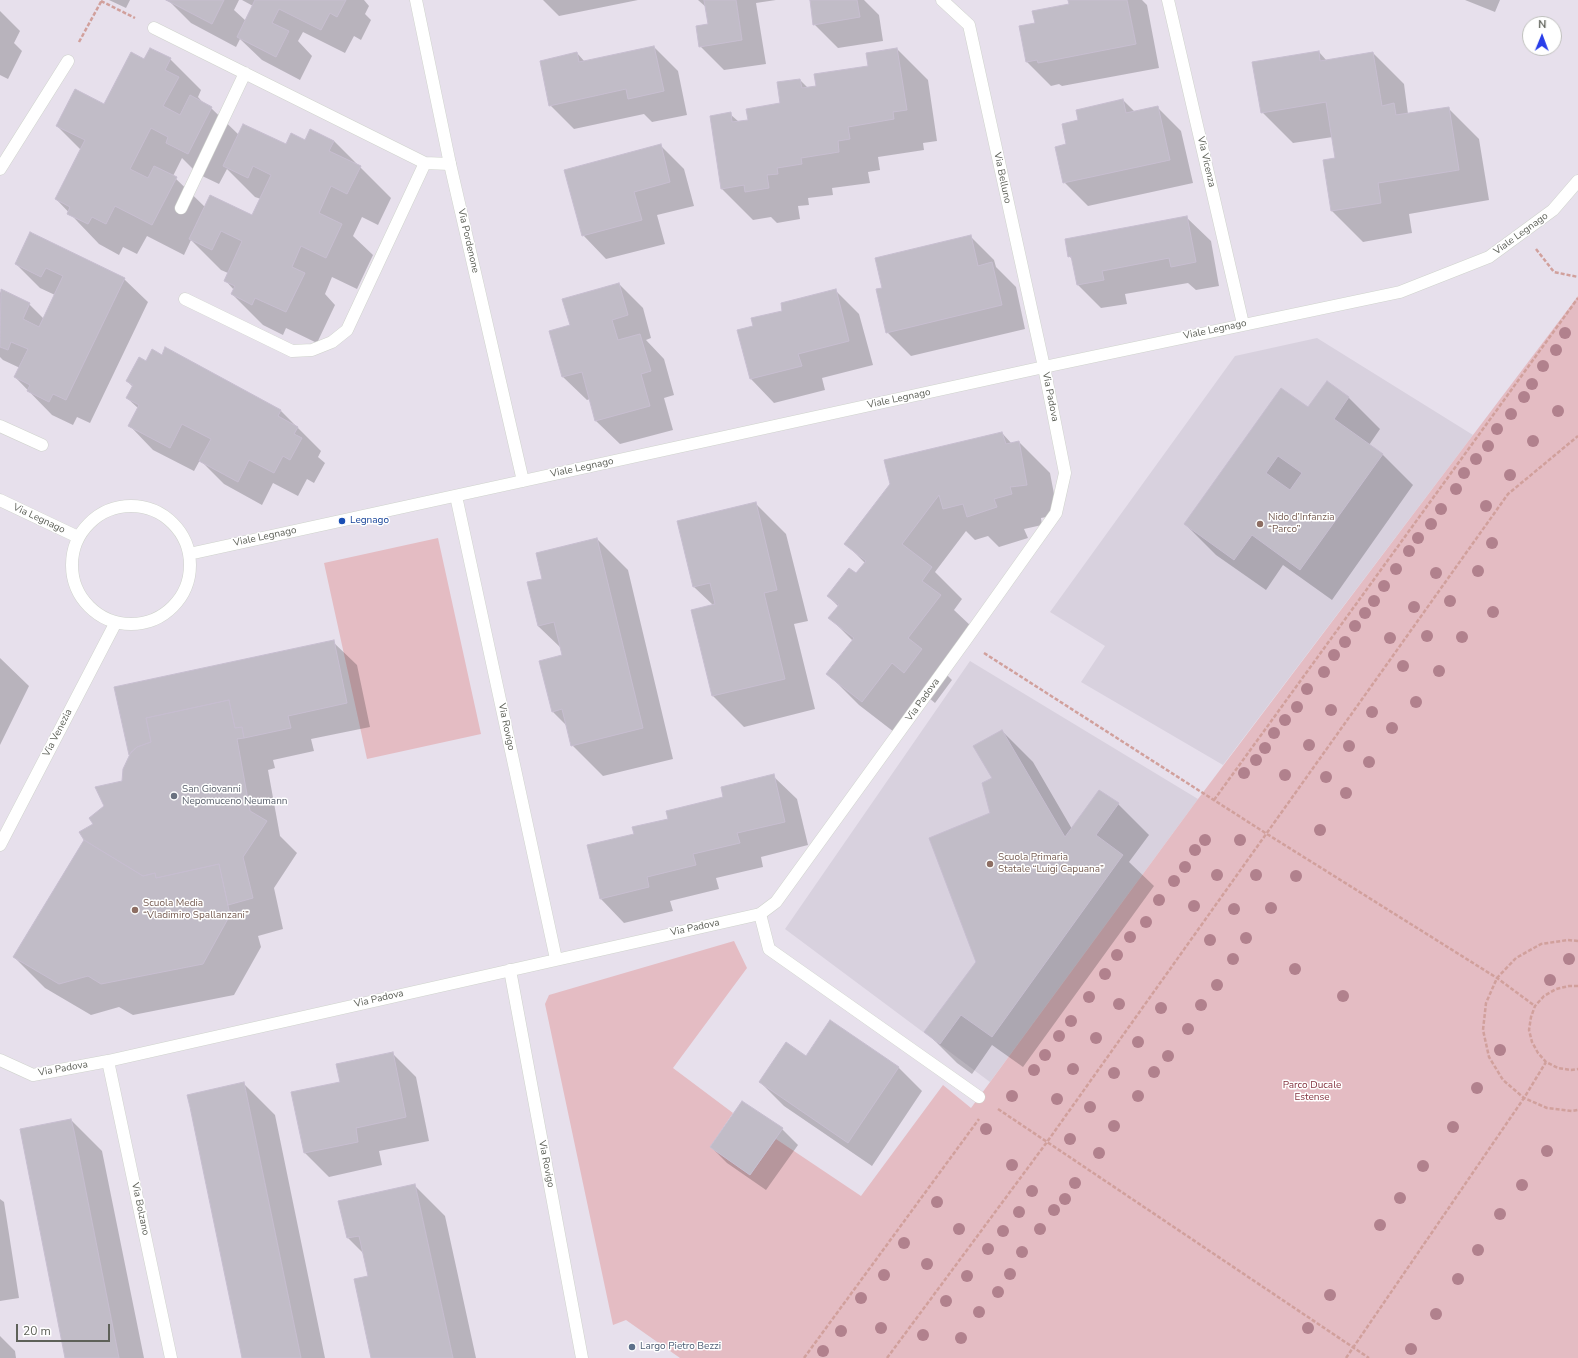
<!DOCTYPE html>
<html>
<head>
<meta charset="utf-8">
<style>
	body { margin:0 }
	#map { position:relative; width:1578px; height:1358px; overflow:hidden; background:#e7e0ec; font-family:"Nunito Sans",sans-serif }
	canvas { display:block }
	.north { position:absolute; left:1522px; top:16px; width:40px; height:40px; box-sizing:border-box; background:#fff; border:1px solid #bfc0bd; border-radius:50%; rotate:1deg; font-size:11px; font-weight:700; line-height:16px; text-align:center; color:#5e6159 }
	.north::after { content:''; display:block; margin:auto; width:14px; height:18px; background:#293ee9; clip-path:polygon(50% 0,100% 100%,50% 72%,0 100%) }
	.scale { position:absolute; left:16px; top:1324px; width:94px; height:18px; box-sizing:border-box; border:2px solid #5e6159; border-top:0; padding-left:5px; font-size:12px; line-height:14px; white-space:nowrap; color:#5e6159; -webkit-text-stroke:3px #fff; paint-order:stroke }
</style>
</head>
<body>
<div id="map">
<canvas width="1578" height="1358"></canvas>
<div class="north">N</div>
<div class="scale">20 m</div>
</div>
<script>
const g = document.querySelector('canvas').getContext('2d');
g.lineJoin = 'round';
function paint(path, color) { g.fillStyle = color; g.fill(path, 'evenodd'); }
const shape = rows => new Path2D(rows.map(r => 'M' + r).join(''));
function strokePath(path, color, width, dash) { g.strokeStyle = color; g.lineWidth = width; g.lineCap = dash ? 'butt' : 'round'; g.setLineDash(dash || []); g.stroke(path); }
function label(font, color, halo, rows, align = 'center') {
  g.font = font + ' "Nunito Sans",sans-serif'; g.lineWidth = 3; g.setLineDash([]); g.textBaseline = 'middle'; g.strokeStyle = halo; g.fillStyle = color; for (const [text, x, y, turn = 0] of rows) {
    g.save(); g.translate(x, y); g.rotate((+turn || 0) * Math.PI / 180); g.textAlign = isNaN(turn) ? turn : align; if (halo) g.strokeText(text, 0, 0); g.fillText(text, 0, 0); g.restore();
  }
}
paint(shape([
	[1317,338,1473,435,1223,765,1081,682,1105,646,1050,612,1235,356],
	[970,661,1198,799,990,1082,785,929]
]), '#d8d1de');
paint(shape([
	[1578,296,1578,1358,680,1358,626,1320,613,1325,545,1004,549,995,734,941,747,968,673,1068,733,1113,710,1147,750,1175,776,1139,861,1196,943,1085,971,1108,1198,799],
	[438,538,481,734,367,759,324,563]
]), '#e4bcc3');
paint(shape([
	[109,0,130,0,126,8],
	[168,0,239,0,234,10,246,21,253,6,242,0,364,0,369,6,365,14,371,20,361,40,354,36,345,53,303,32,298,41,312,56,300,80,262,60,240,39,236,47,191,23],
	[543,0,638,0,559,16],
	[698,0,776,0,756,3,766,64,724,70,700,46,709,25,707,8],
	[811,0,864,0,879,15,883,41,838,48,814,24],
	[1069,0,1142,0,1147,5,1159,68,1062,86,1059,84,1051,86,1027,62,1036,24,1070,5],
	[1465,0,1500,0,1495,12],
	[0,11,20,31,14,43,22,51,8,79,0,75],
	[654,47,678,71,687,115,652,122,644,114,574,129,550,105,577,53,585,62],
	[897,49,928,80,937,141,923,143,924,150,878,157,880,170,868,172,870,183,832,188,833,195,808,198,809,205,798,206,800,219,777,223,771,217,753,220,722,189,730,114,739,122,749,121,782,104,800,80,808,88,817,87,869,67],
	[1319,52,1327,61,1373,53,1404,84,1408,114,1448,108,1479,139,1489,200,1409,214,1412,233,1363,242,1332,211,1336,159,1333,137,1293,143,1262,112],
	[170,59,201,90,198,97,205,105,211,108,239,135,286,146,305,141,310,130,334,141,391,198,378,225,362,217,353,236,373,255,357,289,332,277,325,294,335,305,317,343,286,328,283,335,263,325,232,294,234,290,225,280,228,273,221,270,191,240,184,255,147,236,137,254,123,247,119,255,99,244,56,199,81,150,57,126,104,105,144,61],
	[182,158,198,174,219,184,227,169,255,197,261,199,253,216,205,207,173,176],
	[1123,100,1135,112,1157,107,1181,131,1193,183,1088,206,1064,182,1079,121],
	[660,145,684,169,694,206,657,215,665,244,606,259,583,235],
	[1187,218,1211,241,1219,286,1196,290,1188,283,1125,294,1127,304,1101,308,1077,284,1073,260,1069,256],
	[30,234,124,279,148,302,90,423,77,417,73,425,52,415,15,377,20,368,3,360,0,357,0,293,1,291,29,304,44,319,55,295,40,288,16,264],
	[970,236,994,260,996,267,1016,287,1025,329,911,356,887,332,884,289],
	[619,284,643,308,651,338,646,340,664,359,674,395,664,398,673,430,620,444,596,421,590,399,587,400,563,377,571,326],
	[835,290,859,314,873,365,822,378,825,390,774,403,751,379,738,331,755,327,784,311],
	[162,356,281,411,321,451,318,457,325,463,314,483,307,479,298,496,273,483,262,505,224,484,200,460,194,471,153,450,130,426,139,409,127,398,133,387,127,381,147,362],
	[1327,383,1349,398,1380,429,1369,445,1382,454,1413,485,1332,600,1283,565,1266,590,1216,555,1185,524,1308,409],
	[1002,433,1012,444,1019,442,1050,473,1058,515,1041,518,1042,525,1024,529,1028,538,999,547,988,536,975,540,966,531,935,572,962,599,954,610,972,627,940,668,952,680,935,703,923,693,894,732,859,705,828,674,853,641,830,618,839,607,828,596,856,575,865,563,846,544],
	[755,503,786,534,808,621,794,624,815,709,744,727,713,696,713,605,694,587],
	[597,539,628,570,673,759,603,776,572,745,567,726,553,712,563,656,562,649,538,626,543,580],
	[333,642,357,665,370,727,311,739,314,751,273,760,275,768,268,770,280,836,297,853,274,888,283,929,258,936,261,947,234,995,133,1015,119,1007,91,1015,45,988,14,957,94,824,123,782,130,755,116,688],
	[0,658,29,686,0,745],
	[1002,731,1033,762,1072,829,1118,804,1149,835,1129,862,1154,886,1023,1067,992,1045,972,1074,957,1063,926,1032,977,962,991,813],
	[773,776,797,799,808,845,761,857,763,867,716,878,719,889,670,901,673,911,624,923,601,899,635,834,724,798],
	[831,1022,899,1068,922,1091,872,1166,784,1106,760,1082,806,1058],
	[392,1053,416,1077,429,1141,379,1151,382,1165,329,1177,305,1153,293,1093,341,1083],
	[244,1084,275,1115,325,1358,243,1358],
	[71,1120,102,1151,144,1358,66,1358],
	[782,1129,798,1145,766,1190,727,1163,711,1147],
	[414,1185,445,1216,476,1358,372,1358,369,1277,364,1254,348,1238],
	[0,1199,4,1202,19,1298,0,1301],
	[0,1336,15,1351,16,1358,0,1358]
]), '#0003');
const building = shape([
	[166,0,224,0,212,24,166,0],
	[255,0,346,0,337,17,330,13,321,30,279,9,272,23,289,31,276,57,237,37,255,0],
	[704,0,736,0,742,40,699,47,696,26,708,24,704,0],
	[810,0,857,0,860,17,813,25,810,0],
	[1068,0,1127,0,1136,44,1038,63,1037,60,1026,62,1019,26,1035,23,1032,11,1069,4,1068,0],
	[654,46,664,91,628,99,626,89,549,106,540,61,577,52,579,62,654,46],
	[150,48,171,58,165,70,179,77,163,106,180,115,190,95,212,107,188,154,166,143,168,137,151,128,130,169,148,178,154,166,177,177,152,225,115,206,106,224,92,217,88,224,67,214,70,207,55,199,85,140,56,126,75,89,104,104,131,52,144,59,150,48],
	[897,48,907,110,893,112,894,119,848,127,850,139,838,141,839,152,801,158,802,164,777,168,778,174,767,175,769,188,745,192,744,185,721,189,710,116,731,112,732,122,748,120,746,109,780,103,777,82,800,79,802,88,816,86,814,74,868,66,866,53,897,48],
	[1319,51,1320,61,1373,52,1382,106,1394,103,1396,115,1449,107,1459,170,1378,183,1381,203,1331,211,1323,160,1335,158,1326,102,1261,113,1252,62,1319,51],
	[1123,99,1126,113,1158,106,1170,160,1063,183,1055,147,1066,144,1062,124,1078,120,1076,110,1123,99],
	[243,124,286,144,291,133,305,140,310,129,334,141,329,151,361,166,347,194,331,186,319,213,342,224,326,258,301,246,292,267,305,273,286,312,255,298,252,305,231,294,235,286,224,281,242,241,221,231,212,250,189,239,210,195,252,215,271,175,253,166,248,178,223,166,243,124],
	[661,144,670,182,634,192,642,220,582,236,564,170,661,144],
	[1187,216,1196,262,1171,267,1169,258,1102,271,1104,280,1077,285,1071,256,1068,257,1065,239,1187,216],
	[30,232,125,278,66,400,53,394,49,402,27,391,30,385,14,377,28,349,11,342,8,350,0,347,1,289,30,303,23,319,39,327,63,276,46,268,41,277,15,264,30,232],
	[971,235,978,266,992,262,1002,305,886,333,876,289,882,288,875,258,971,235],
	[619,283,628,315,612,320,618,340,640,334,651,371,641,374,650,406,595,421,582,372,562,377,549,331,570,325,562,299,619,283],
	[836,289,849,341,798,354,802,366,750,379,737,330,753,326,751,318,782,311,781,303,836,289],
	[165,347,281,410,278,416,298,427,294,434,302,438,290,460,283,456,274,473,249,460,238,482,199,461,211,439,182,424,170,448,128,426,139,405,126,398,133,385,126,381,139,357,146,361,152,349,162,355,165,347],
	[1327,381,1349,397,1334,419,1383,454,1300,570,1252,535,1234,560,1184,524,1281,388,1308,407,1327,381],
	[1278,456,1302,473,1290,490,1266,473,1278,456],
	[1002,432,1006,444,1019,441,1027,485,1010,487,1012,494,994,499,997,507,967,517,963,504,943,509,939,495,902,544,932,567,922,581,941,595,908,638,922,649,904,673,892,663,862,702,826,674,854,638,828,618,839,605,827,596,849,568,856,573,866,561,844,544,890,484,884,460,1002,432],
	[756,502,777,590,764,593,785,679,712,696,691,610,715,604,710,583,693,587,677,521,756,502],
	[597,538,643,728,571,746,562,709,552,712,539,661,562,655,554,622,538,626,527,582,542,579,536,553,597,538],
	[334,640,347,703,288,716,291,728,244,738,242,727,235,728,229,700,146,718,151,742,137,747,129,755,114,687,334,640],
	[229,700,235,728,242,727,244,738,237,739,250,811,267,821,243,857,253,898,228,905,219,864,156,878,155,873,143,876,84,840,79,832,93,824,89,818,104,806,95,787,122,781,123,769,131,752,137,747,151,742,146,718,229,700],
	[1002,730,1065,837,1099,790,1119,803,1096,835,1123,855,992,1037,961,1015,940,1044,924,1032,976,962,929,838,990,813,982,783,992,778,973,746,1002,730],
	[774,774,785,822,737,833,740,843,693,854,696,865,647,877,649,887,600,899,587,845,634,834,632,827,668,819,666,811,723,797,721,787,774,774],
	[84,840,143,876,155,873,156,878,219,864,230,915,203,964,101,984,88,976,59,984,13,957,84,840],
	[830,1020,899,1067,848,1143,759,1082,786,1042,806,1056,830,1020],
	[393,1052,406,1117,356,1128,358,1142,304,1153,291,1092,340,1082,336,1064,393,1052],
	[244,1082,301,1358,242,1358,190,1107,187,1095,244,1082],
	[742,1101,783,1128,750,1175,710,1147,742,1101],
	[71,1119,74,1131,119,1358,65,1358,20,1129,71,1119],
	[415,1184,453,1358,371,1358,354,1279,368,1276,359,1236,347,1238,338,1201,415,1184]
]);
paint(building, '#c1bcc7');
strokePath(building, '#c7bed0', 1);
const service = shape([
	[154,28,425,163,450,164],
	[0,169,68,61],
	[181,208,245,73],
	[185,299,292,351,312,350,332,342,347,330,425,163],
	[0,426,42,445],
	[760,914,769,949,979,1097]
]);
const minor = shape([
	[416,0,450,164,523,481],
	[1168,0,1243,324],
	[456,496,556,959],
	[0,500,78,537],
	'72 565a59 59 0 1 1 118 0a59 59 0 1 1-118 0Z',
	[189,554,1044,367,1400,292,1489,257,1553,210,1578,181],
	[0,845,116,622],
	[510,970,582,1358],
	[0,1060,33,1075,108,1061,760,914,776,902,965,641,1056,513,1065,473,1044,367,969,25,942,0],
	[108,1061,171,1358]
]);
strokePath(service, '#cfd3cc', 13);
strokePath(minor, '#cfd3cc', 13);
strokePath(shape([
	[101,1,135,18],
	[79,42,102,0],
	[1536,249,1554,272,1578,277],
	[984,653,1267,834,1497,978,1535,1006],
	[1214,800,1578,298],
	[1578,941,1568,940,1541,944,1516,958,1497,978,1486,1003,1483,1030,1489,1057,1503,1080,1524,1098,1547,1108,1572,1111,1578,1110],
	[1578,986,1569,986,1556,989,1544,996,1535,1006,1531,1017,1529,1030,1532,1042,1538,1053,1546,1062,1558,1068,1571,1070,1578,1069],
	[998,1109,1369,1358],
	[804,1358,979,1119],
	[887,1358,1047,1142,1508,494,1578,436],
	[1346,1358,1524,1098,1546,1062]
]), '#d1a09c', 2.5, [4, 2]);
strokePath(service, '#fff', 12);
strokePath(minor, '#fff', 12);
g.fillStyle = '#b1818d';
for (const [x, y] of [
	[1565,333],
	[1556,350],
	[1543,366],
	[1532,384],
	[1524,397],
	[1558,411],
	[1511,414],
	[1497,429],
	[1533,441],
	[1488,446],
	[1476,459],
	[1464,473],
	[1510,475],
	[1456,489],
	[1486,506],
	[1441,509],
	[1431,524],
	[1418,538],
	[1492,543],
	[1409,551],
	[1396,569],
	[1478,571],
	[1436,573],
	[1384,586],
	[1374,601],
	[1450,601],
	[1414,607],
	[1493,612],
	[1365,613],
	[1355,626],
	[1427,636],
	[1462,637],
	[1390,638],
	[1345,642],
	[1334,655],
	[1403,666],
	[1439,671],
	[1324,672],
	[1307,689],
	[1416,702],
	[1297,707],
	[1331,710],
	[1372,712],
	[1285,720],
	[1392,728],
	[1274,733],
	[1309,745],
	[1349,746],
	[1265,748],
	[1256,760],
	[1369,762],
	[1244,773],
	[1285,775],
	[1326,777],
	[1346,793],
	[1320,830],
	[1205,840],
	[1240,840],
	[1195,850],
	[1185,867],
	[1217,875],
	[1256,875],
	[1296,876],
	[1174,881],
	[1159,900],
	[1194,906],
	[1271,908],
	[1234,909],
	[1146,922],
	[1130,937],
	[1246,938],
	[1210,940],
	[1117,955],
	[1233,959],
	[1569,959],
	[1295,969],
	[1105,974],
	[1550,980],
	[1217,985],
	[1343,996],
	[1089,997],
	[1119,1004],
	[1201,1005],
	[1161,1008],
	[1071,1021],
	[1188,1029],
	[1059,1036],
	[1096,1038],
	[1138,1042],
	[1500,1050],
	[1045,1055],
	[1168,1056],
	[1073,1069],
	[1034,1070],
	[1154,1072],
	[1114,1073],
	[1477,1088],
	[1012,1096],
	[1138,1096],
	[1057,1099],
	[1090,1107],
	[1114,1126],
	[1453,1127],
	[986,1129],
	[1070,1139],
	[1547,1151],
	[1099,1153],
	[1012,1165],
	[1423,1166],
	[1075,1183],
	[1522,1185],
	[1032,1191],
	[1400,1198],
	[1065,1199],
	[937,1202],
	[1054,1210],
	[1019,1212],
	[1500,1214],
	[1380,1225],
	[959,1229],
	[1040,1229],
	[1003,1231],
	[904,1243],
	[988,1249],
	[1478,1250],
	[1022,1252],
	[927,1264],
	[1010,1274],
	[884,1275],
	[967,1276],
	[1458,1279],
	[998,1292],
	[1330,1295],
	[861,1298],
	[946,1301],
	[979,1312],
	[1436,1314],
	[881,1328],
	[1308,1328],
	[841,1331],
	[923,1335],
	[961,1338],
	[1411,1349],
	[823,1351]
]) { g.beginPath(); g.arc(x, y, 6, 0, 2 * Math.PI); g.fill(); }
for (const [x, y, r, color] of [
	[342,521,4,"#1a4fb4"],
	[1260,524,4,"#8d6e63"],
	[174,796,4,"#6b7280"],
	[990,864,4,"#8d6e63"],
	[135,910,4,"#8d6e63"],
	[632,1347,4,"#5c6f8a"]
]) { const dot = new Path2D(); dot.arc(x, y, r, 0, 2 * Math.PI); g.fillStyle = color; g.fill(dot); strokePath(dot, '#fff', 1.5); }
label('10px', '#5e6159', '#fff', [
	["Via Vicenza",1206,162,77],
	["Via Belluno",1002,178,78],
	["Viale Legnago",1521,234,-36],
	["Via Pordenone",468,241,77],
	["Viale Legnago",1215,330,-12],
	["Via Padova",1050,397,79],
	["Viale Legnago",899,399,-12],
	["Viale Legnago",582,468,-12],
	["Via Legnago",39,519,25],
	["Viale Legnago",265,537,-12],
	["Via Padova",923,700,-54],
	["Via Rovigo",506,727,78],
	["Via Venezia",58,733,-63],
	["Via Padova",695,928,-12],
	["Via Padova",379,999,-13],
	["Via Padova",63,1069,-10],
	["Via Rovigo",546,1164,79],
	["Via Bolzano",140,1209,78]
]);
label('10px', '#785e54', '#fff', [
	["Nido d’Infanzia",1268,518],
	["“Parco”",1268,530],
	["Scuola Primaria",998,858],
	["Statale “Luigi Capuana”",998,870],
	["Scuola Media",143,904],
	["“Vladimiro Spallanzani”",143,916]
], 'left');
label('10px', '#164399', '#fff', [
	["Legnago",350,521]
], 'left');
label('10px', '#5b616d', '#fff', [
	["San Giovanni",182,790],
	["Nepomuceno Neumann",182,802]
], 'left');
label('10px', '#843440', '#fff', [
	["Parco Ducale",1312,1086],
	["Estense",1312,1098]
]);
label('10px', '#4e5e75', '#fff', [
	["Largo Pietro Bezzi",640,1347]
], 'left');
</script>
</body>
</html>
